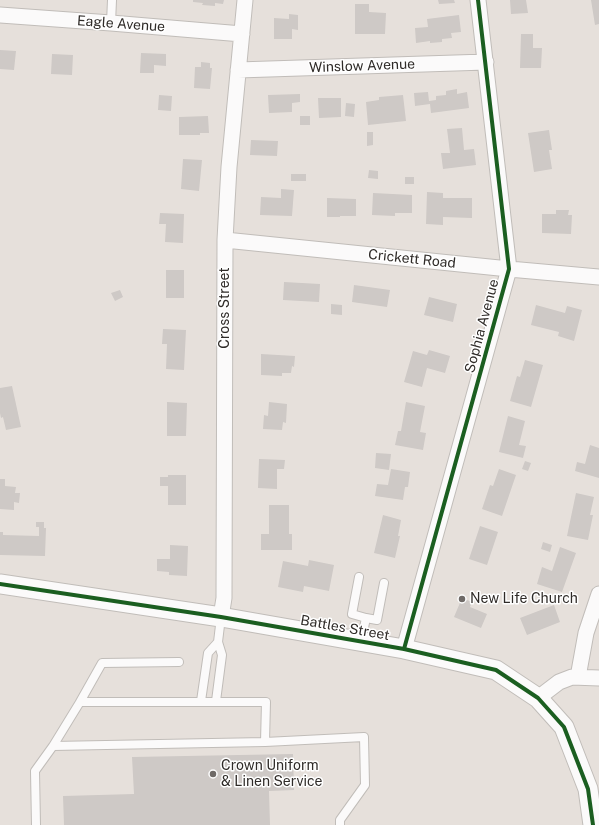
<!DOCTYPE html>
<html>
<head>
<meta charset="utf-8">
<style>
	body { margin:0 }
	canvas { display:block; background:#e6e0db }
</style>
</head>
<body>
<canvas width="599" height="825"></canvas>
<script>
const g = document.querySelector('canvas').getContext('2d');
g.lineJoin = 'round';
function paint(path, color) { g.fillStyle = color; g.fill(path, 'evenodd'); }
const shape = rows => new Path2D(rows.map(r => 'M' + r).join(''));
function strokePath(path, color, width, dash) { g.strokeStyle = color; g.lineWidth = width; g.lineCap = dash ? 'butt' : 'round'; g.setLineDash(dash || []); g.stroke(path); }
function label(font, color, halo, rows, align = 'center') {
  g.font = font + ' "Public Sans",sans-serif'; g.lineWidth = 3; g.setLineDash([]); g.textBaseline = 'middle'; g.strokeStyle = halo; g.fillStyle = color; for (const [text, x, y, turn = 0] of rows) {
    g.save(); g.translate(x, y); g.rotate((+turn || 0) * Math.PI / 180); g.textAlign = isNaN(turn) ? turn : align; if (halo) g.strokeText(text, 0, 0); g.fillText(text, 0, 0); g.restore();
  }
}
paint(shape([
	[193,0,224,0,223,4,215,3,215,6,202,5,203,3,193,2],
	[438,0,454,0,455,3,439,4],
	[510,0,526,0,528,13,511,14],
	[591,0,599,0,599,24,595,25],
	[355,4,369,4,369,12,386,13,385,34,355,34],
	[289,14,298,15,298,30,292,29,292,39,274,39,274,18,289,19],
	[459,15,461,32,451,33,452,38,442,39,442,42,430,43,430,41,416,43,415,28,428,27,427,19],
	[521,34,533,34,533,48,542,48,541,68,520,68],
	[0,50,16,51,14,70,0,69],
	[141,53,166,54,166,66,154,65,154,73,140,73],
	[52,54,73,55,72,75,51,74],
	[201,62,210,63,210,68,212,68,210,89,194,88,195,67,201,67],
	[457,89,457,94,467,92,469,108,431,113,430,104,415,106,414,93,428,92,429,101,436,100,436,96,446,95,446,91],
	[300,94,300,102,292,103,292,112,269,113,268,95],
	[159,95,172,96,171,111,158,110],
	[403,95,406,121,368,125,366,102,379,100,379,97],
	[318,98,341,98,341,117,319,118],
	[346,103,355,104,354,117,345,116],
	[208,116,209,133,200,133,200,135,179,135,179,117],
	[300,116,310,116,310,125,300,125],
	[462,128,464,150,474,149,476,165,443,169,441,153,450,153,447,129],
	[549,130,552,150,549,150,552,169,534,172,528,133],
	[367,132,373,132,373,145,367,146],
	[251,140,278,141,277,156,250,155],
	[183,159,202,160,199,191,181,189],
	[369,170,378,171,378,179,368,178],
	[291,174,306,174,306,181,291,181],
	[405,177,414,177,414,184,405,184],
	[281,189,294,190,292,216,260,215,261,197,281,198],
	[427,192,443,193,443,198,472,198,472,218,443,217,443,225,426,224],
	[373,193,412,195,412,213,395,213,395,216,372,215],
	[327,198,356,199,356,216,340,216,340,217,327,217],
	[556,210,569,210,568,215,572,215,571,234,542,233,542,214,556,214],
	[160,213,184,214,183,243,165,242,166,224,159,224],
	[166,270,184,270,184,298,166,298],
	[284,282,320,284,319,302,283,300],
	[354,285,390,290,387,307,352,302],
	[120,290,123,297,115,301,111,293],
	[429,297,457,304,453,322,424,315],
	[331,304,342,305,342,315,331,314],
	[536,305,565,313,567,306,582,310,574,341,558,336,559,332,531,325],
	[163,329,186,330,184,370,166,369,167,344,162,344],
	[429,350,450,356,445,373,427,368,422,387,404,382,413,351,427,355],
	[261,354,295,356,294,367,292,366,291,373,282,373,282,376,261,375],
	[525,360,543,365,531,407,510,401,517,376,520,377],
	[12,386,21,427,6,430,3,417,1,418,0,413,0,388],
	[167,402,187,403,186,436,167,436],
	[269,402,287,404,286,423,283,422,282,430,263,429,264,415,268,416],
	[406,402,425,406,420,432,426,433,423,450,395,445,398,431,401,431],
	[508,416,525,421,519,445,526,446,523,458,499,452],
	[590,445,599,448,599,478,575,471,577,462,585,464],
	[376,453,391,454,389,470,375,468],
	[259,459,285,460,284,469,277,469,277,489,258,488],
	[525,461,531,463,528,471,522,469],
	[391,469,410,472,408,487,405,487,403,500,375,496,377,484,388,485],
	[499,469,516,475,502,516,482,509,490,485,493,486],
	[168,475,186,475,186,505,168,505,168,486,160,486,160,477,168,477],
	[0,479,5,479,5,486,16,487,15,493,20,493,19,503,14,502,14,510,0,509],
	[576,493,594,497,590,515,593,515,588,540,567,536],
	[269,505,289,505,289,534,292,534,292,550,261,550,261,534,269,534],
	[383,515,401,520,398,536,400,536,395,558,374,553],
	[36,522,44,522,44,528,46,528,45,556,0,555,0,532,3,532,3,535,39,536,39,527,36,527],
	[480,526,498,532,487,565,469,559],
	[543,542,552,545,550,552,541,549],
	[170,545,188,546,187,576,169,575,169,572,157,571,157,559,170,559],
	[560,547,576,553,562,592,537,584,542,567,552,571],
	[309,560,334,565,329,591,304,586,303,592,278,587,283,561,308,566],
	[462,598,472,602,470,607,487,614,481,628,454,617],
	[554,605,560,622,527,635,520,618],
	[293,754,294,790,269,791,270,825,64,825,63,796,134,794,132,757]
]), '#cec9c6');
const service = shape([
	[111,23,112,0],
	[359,577,352,614,366,618],
	[361,642,366,618,377,620,384,583],
	[201,701,208,653,218,642],
	[216,701,222,655,218,642,221,617],
	[80,702,102,663,179,662],
	[265,742,266,702,80,702,53,746,265,742,364,737,365,785,340,820,340,825],
	[36,825,35,771,53,746]
]);
const minor = shape([
	[0,15,111,23,242,34],
	[238,70,486,62],
	[225,240,509,269,599,277],
	[221,617,224,598,225,240,227,203,229,167,245,0],
	[404,649,509,269,478,0],
	[578,677,586,633,599,594],
	[538,698,559,682,572,677,599,678]
]);
const tertiary = shape([
	[0,584,221,617,404,649,496,670,538,698,564,727,588,789,593,825]
]);
strokePath(service, '#c1bdb9', 10);
strokePath(minor, '#c1bdb9', 17);
strokePath(tertiary, '#c1bdb9', 21);
strokePath(service, '#fbfafa', 8);
strokePath(minor, '#fbfafa', 15);
strokePath(tertiary, '#fbfafa', 19);
strokePath(shape([
	[0,584,221,617,404,649,496,670,538,698,564,727,588,789,593,825],
	[404,649,509,269,478,0]
]), '#1b5e20', 4);
for (const [x, y, r, color] of [
	[462,599,4,"#6f6a67"],
	[213,774,4,"#6f6a67"]
]) { const dot = new Path2D(); dot.arc(x, y, r, 0, 2 * Math.PI); g.fillStyle = color; g.fill(dot); strokePath(dot, '#fff', 1.5); }
label('14px', '#2f2b28', '#fff', [
	["Eagle Avenue",121,24,4],
	["Winslow Avenue",362,66,-2],
	["Crickett Road",412,259,6],
	["Cross Street",225,308,-90],
	["Sophia Avenue",482,326,-75],
	["Battles Street",345,628,10]
]);
label('14px', '#2f2b28', '#fff', [
	["New Life Church",470,599],
	["Crown Uniform",221,766],
	["& Linen Service",221,782]
], 'left');
</script>
</body>
</html>
